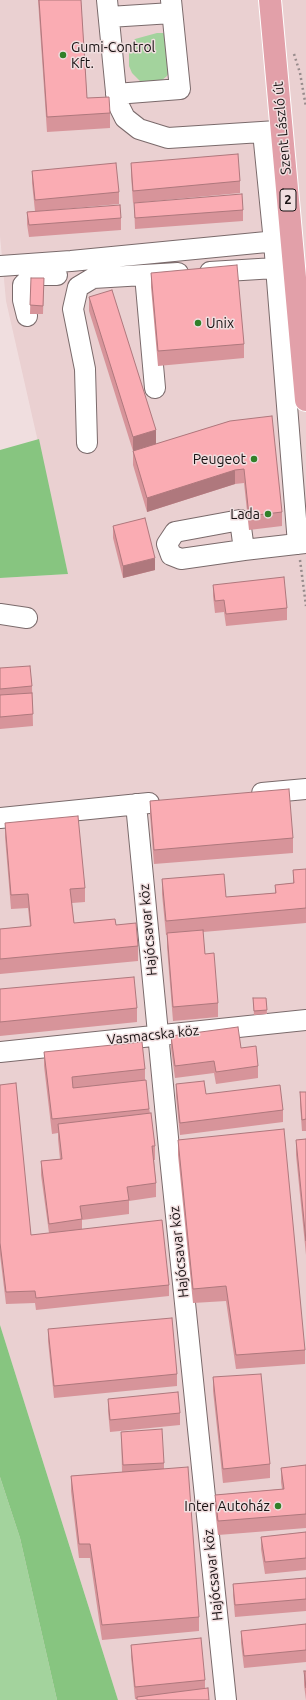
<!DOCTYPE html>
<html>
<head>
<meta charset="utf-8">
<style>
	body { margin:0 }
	canvas { display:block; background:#f0dedf }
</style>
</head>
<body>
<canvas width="306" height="1700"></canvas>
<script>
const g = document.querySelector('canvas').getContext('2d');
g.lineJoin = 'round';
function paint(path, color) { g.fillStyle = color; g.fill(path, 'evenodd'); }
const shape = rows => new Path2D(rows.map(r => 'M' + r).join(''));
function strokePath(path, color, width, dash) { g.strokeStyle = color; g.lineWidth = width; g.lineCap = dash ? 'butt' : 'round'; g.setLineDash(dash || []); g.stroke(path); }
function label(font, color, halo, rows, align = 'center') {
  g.font = font + ' Ubuntu,sans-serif'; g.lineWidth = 3; g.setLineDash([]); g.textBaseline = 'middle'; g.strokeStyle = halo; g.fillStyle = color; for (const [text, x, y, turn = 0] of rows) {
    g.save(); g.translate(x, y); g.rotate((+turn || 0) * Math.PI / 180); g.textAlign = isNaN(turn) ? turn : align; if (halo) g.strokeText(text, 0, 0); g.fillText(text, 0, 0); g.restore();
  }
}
paint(shape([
	[0,0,306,0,306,1700,118,1700,0,1325,0,578,68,574,6,301,0,236]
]), '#ead0d1');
paint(shape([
	[157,33,163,33,168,37,170,70,167,76,162,80,142,83,132,73,129,66,129,47,135,39],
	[0,1477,20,1538,57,1700,0,1700]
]), '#a3d39d');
paint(shape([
	[39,439,68,574,0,578,0,450],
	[0,1325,66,1535,118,1700,57,1700,20,1538,0,1477]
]), '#87c580');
const minor = shape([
	[107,0,117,102,125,118,139,129,168,138,277,131],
	[109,17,172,13],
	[116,94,180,89,171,0],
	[263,132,274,242,298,544],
	[0,266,71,261,287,240],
	[210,272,275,268,288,265],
	[145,275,155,388],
	[27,316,23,300,23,285,30,278,39,275,57,275],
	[87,443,85,369,73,309,78,287,93,278,178,273],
	[244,550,240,520,175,532,167,544,171,555,181,559,244,550,306,543],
	[0,614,27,618],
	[262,793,306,789],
	[136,804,169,1148,226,1700],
	[0,818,149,803],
	[0,1052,306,1020]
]);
const major = shape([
	[270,0,306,400]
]);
strokePath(minor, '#7a6a6b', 22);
strokePath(major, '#fff', 24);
strokePath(shape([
	[294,54,300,73,306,107],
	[300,560,306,606]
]), '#988b8c', 2.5, [2, 3]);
strokePath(minor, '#fff', 20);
strokePath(major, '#e2a0a9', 22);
paint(shape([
	[38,0,81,0,87,98,110,113,110,128,47,132],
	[131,163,240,181,240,193,133,203,131,175],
	[32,171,119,192,119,204,42,211,121,218,121,230,29,237,27,224,27,212,35,211,32,183],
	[134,203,243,210,243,221,135,229],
	[151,273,244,344,244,358,158,366,151,287],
	[31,278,44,278,43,314,30,314],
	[89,297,156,444,230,421,282,512,282,526,249,530,244,483,235,484,147,512,133,465,133,451,89,311],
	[113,526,155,570,123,578,113,538],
	[213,585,287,608,287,620,226,626,224,612,215,613,213,596],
	[0,668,32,686,33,726,0,729],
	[150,801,293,838,293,853,154,864,150,815],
	[5,823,85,888,85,902,72,903,74,923,116,925,138,946,138,961,0,974,0,929,30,926,28,908,11,909,5,837],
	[306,869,306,923,203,932,205,954,218,1003,218,1017,173,1021,167,947,167,935,166,935,162,894,162,879,226,897,275,893,275,885,293,883,293,870],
	[0,989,137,1008,137,1022,0,1036],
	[253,998,266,998,267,1014,254,1015],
	[171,1036,241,1048,258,1066,258,1078,216,1084,214,1073,175,1078,171,1048],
	[44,1052,145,1069,145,1081,155,1146,155,1160,154,1160,156,1183,156,1197,129,1201,129,1214,82,1220,82,1229,169,1285,169,1296,36,1310,35,1303,6,1304,0,1255,0,1085,31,1235,49,1233,41,1175,41,1161,60,1159,58,1139,58,1133,52,1134,44,1066],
	[176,1084,206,1094,283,1110,283,1122,180,1135,176,1096],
	[300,1092,306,1092,306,1131,302,1131,300,1104],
	[306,1139,306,1255,296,1155,296,1140],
	[178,1140,305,1350,305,1364,236,1369,226,1301,193,1303,178,1155],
	[48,1329,177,1374,177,1386,54,1398,48,1341],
	[213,1377,270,1464,270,1478,223,1483,213,1391],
	[108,1399,180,1413,180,1425,110,1432,108,1411],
	[121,1432,164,1463,164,1469,199,1617,199,1631,102,1640,90,1558,79,1558,71,1491,71,1476,122,1472],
	[306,1465,306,1528,218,1535,215,1509,215,1495,282,1489,281,1482,281,1468],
	[306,1532,306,1570,265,1574,261,1549,261,1537],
	[306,1578,306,1611,235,1617,233,1595,233,1584],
	[306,1624,306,1662,244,1668,241,1643,241,1631],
	[131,1645,205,1680,205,1689,209,1700,137,1700,137,1699,135,1699,131,1657],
	[304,1671,306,1671,306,1700,304,1685]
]), '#d7949a');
paint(shape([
	[156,430,156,444,133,451,133,437],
	[235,470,235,484,147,512,147,498],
	[155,558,155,570,123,578,123,566]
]), '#af787d');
const building = shape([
	[39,0,81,0,87,98,109,97,110,113,47,117,39,0],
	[238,154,240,181,133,191,131,163,238,154],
	[116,163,119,192,35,200,32,171,116,163],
	[242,194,243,210,135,218,134,203,242,194],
	[120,205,121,218,29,225,27,212,120,205],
	[237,265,244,344,158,351,151,273,237,265],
	[31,278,44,278,43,306,30,305,31,278],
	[112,290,156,430,133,437,89,297,112,290],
	[272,416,282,512,249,516,244,469,235,470,147,498,133,451,230,421,272,416],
	[145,518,155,558,123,566,113,526,145,518],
	[284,577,287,608,226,614,224,600,215,601,213,585,284,577],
	[30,666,32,686,0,689,0,668,30,666],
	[32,693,33,714,0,717,0,695,32,693],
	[289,789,293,838,154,850,150,801,289,789],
	[78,816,85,888,70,889,74,923,115,919,116,925,136,923,138,946,0,959,0,929,31,926,28,894,11,895,5,823,78,816],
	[306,869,306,908,166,921,162,879,224,874,226,897,276,893,275,885,294,883,293,870,306,869],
	[203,930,205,954,214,953,218,1003,173,1007,167,933,203,930],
	[134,977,137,1008,0,1022,0,989,134,977],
	[253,998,266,998,267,1010,254,1011,253,998],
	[238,1027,241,1048,256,1046,258,1066,216,1072,214,1061,175,1066,171,1036,238,1027],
	[142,1042,145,1069,72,1077,73,1088,146,1080,149,1109,52,1119,44,1052,142,1042],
	[204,1081,206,1094,280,1085,283,1110,180,1123,176,1084,204,1081],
	[16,1083,31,1235,162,1220,169,1285,36,1298,35,1291,6,1292,0,1243,0,1085,16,1083],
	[300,1092,306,1092,306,1119,302,1120,300,1092],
	[151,1113,155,1146,152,1146,156,1183,127,1187,129,1200,80,1206,82,1219,49,1224,41,1161,62,1159,58,1124,151,1113],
	[284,1129,305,1350,236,1355,226,1286,193,1289,178,1140,284,1129],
	[306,1139,306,1241,296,1140,306,1139],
	[172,1318,177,1374,54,1386,48,1329,172,1318],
	[261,1374,270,1464,223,1469,213,1377,261,1374],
	[178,1392,180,1413,110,1420,108,1399,178,1392],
	[162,1429,164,1463,123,1465,121,1432,162,1429],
	[306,1465,306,1514,218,1521,215,1495,284,1489,281,1468,306,1465],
	[188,1467,199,1617,102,1625,90,1544,79,1544,71,1476,188,1467],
	[306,1532,306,1558,265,1562,261,1537,306,1532],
	[306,1578,306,1599,235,1605,233,1584,306,1578],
	[306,1624,306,1650,244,1656,241,1631,306,1624],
	[201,1638,205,1680,135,1687,131,1645,201,1638],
	[304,1671,306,1671,306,1688,304,1671],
	[208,1688,209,1700,137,1700,137,1697,208,1688]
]);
paint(building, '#faacb3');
strokePath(building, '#af787d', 1);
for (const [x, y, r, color] of [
	[63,55,4,"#318029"],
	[198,323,4,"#318029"],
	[254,459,4,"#318029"],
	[268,514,4,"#318029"],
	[278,1506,4,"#318029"]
]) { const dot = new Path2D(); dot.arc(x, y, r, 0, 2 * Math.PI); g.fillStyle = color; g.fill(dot); strokePath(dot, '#f0dedf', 1.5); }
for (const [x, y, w] of [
	[288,200,16]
]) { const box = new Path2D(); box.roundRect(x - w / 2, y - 11, w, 22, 3); g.fillStyle = '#f0dedf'; g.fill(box); strokePath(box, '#171112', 1); }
label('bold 13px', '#171112', null, [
	["2",288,200]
]);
label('14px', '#171112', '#f0dedf', [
	["Gumi-Control",71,47,"left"],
	["Kft.",71,63,"left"],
	["Unix",206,323,"left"],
	["Peugeot",246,459],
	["Lada",260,514],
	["Inter Autoház",270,1506]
], 'right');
label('14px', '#171112', '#f0dedf', [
	["Szent László út",282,128,-95],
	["Hajócsavar köz",148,930,-95],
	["Vasmacska köz",153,1035,-6],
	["Hajócsavar köz",179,1252,-96],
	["Hajócsavar köz",213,1575,-96]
]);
</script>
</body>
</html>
